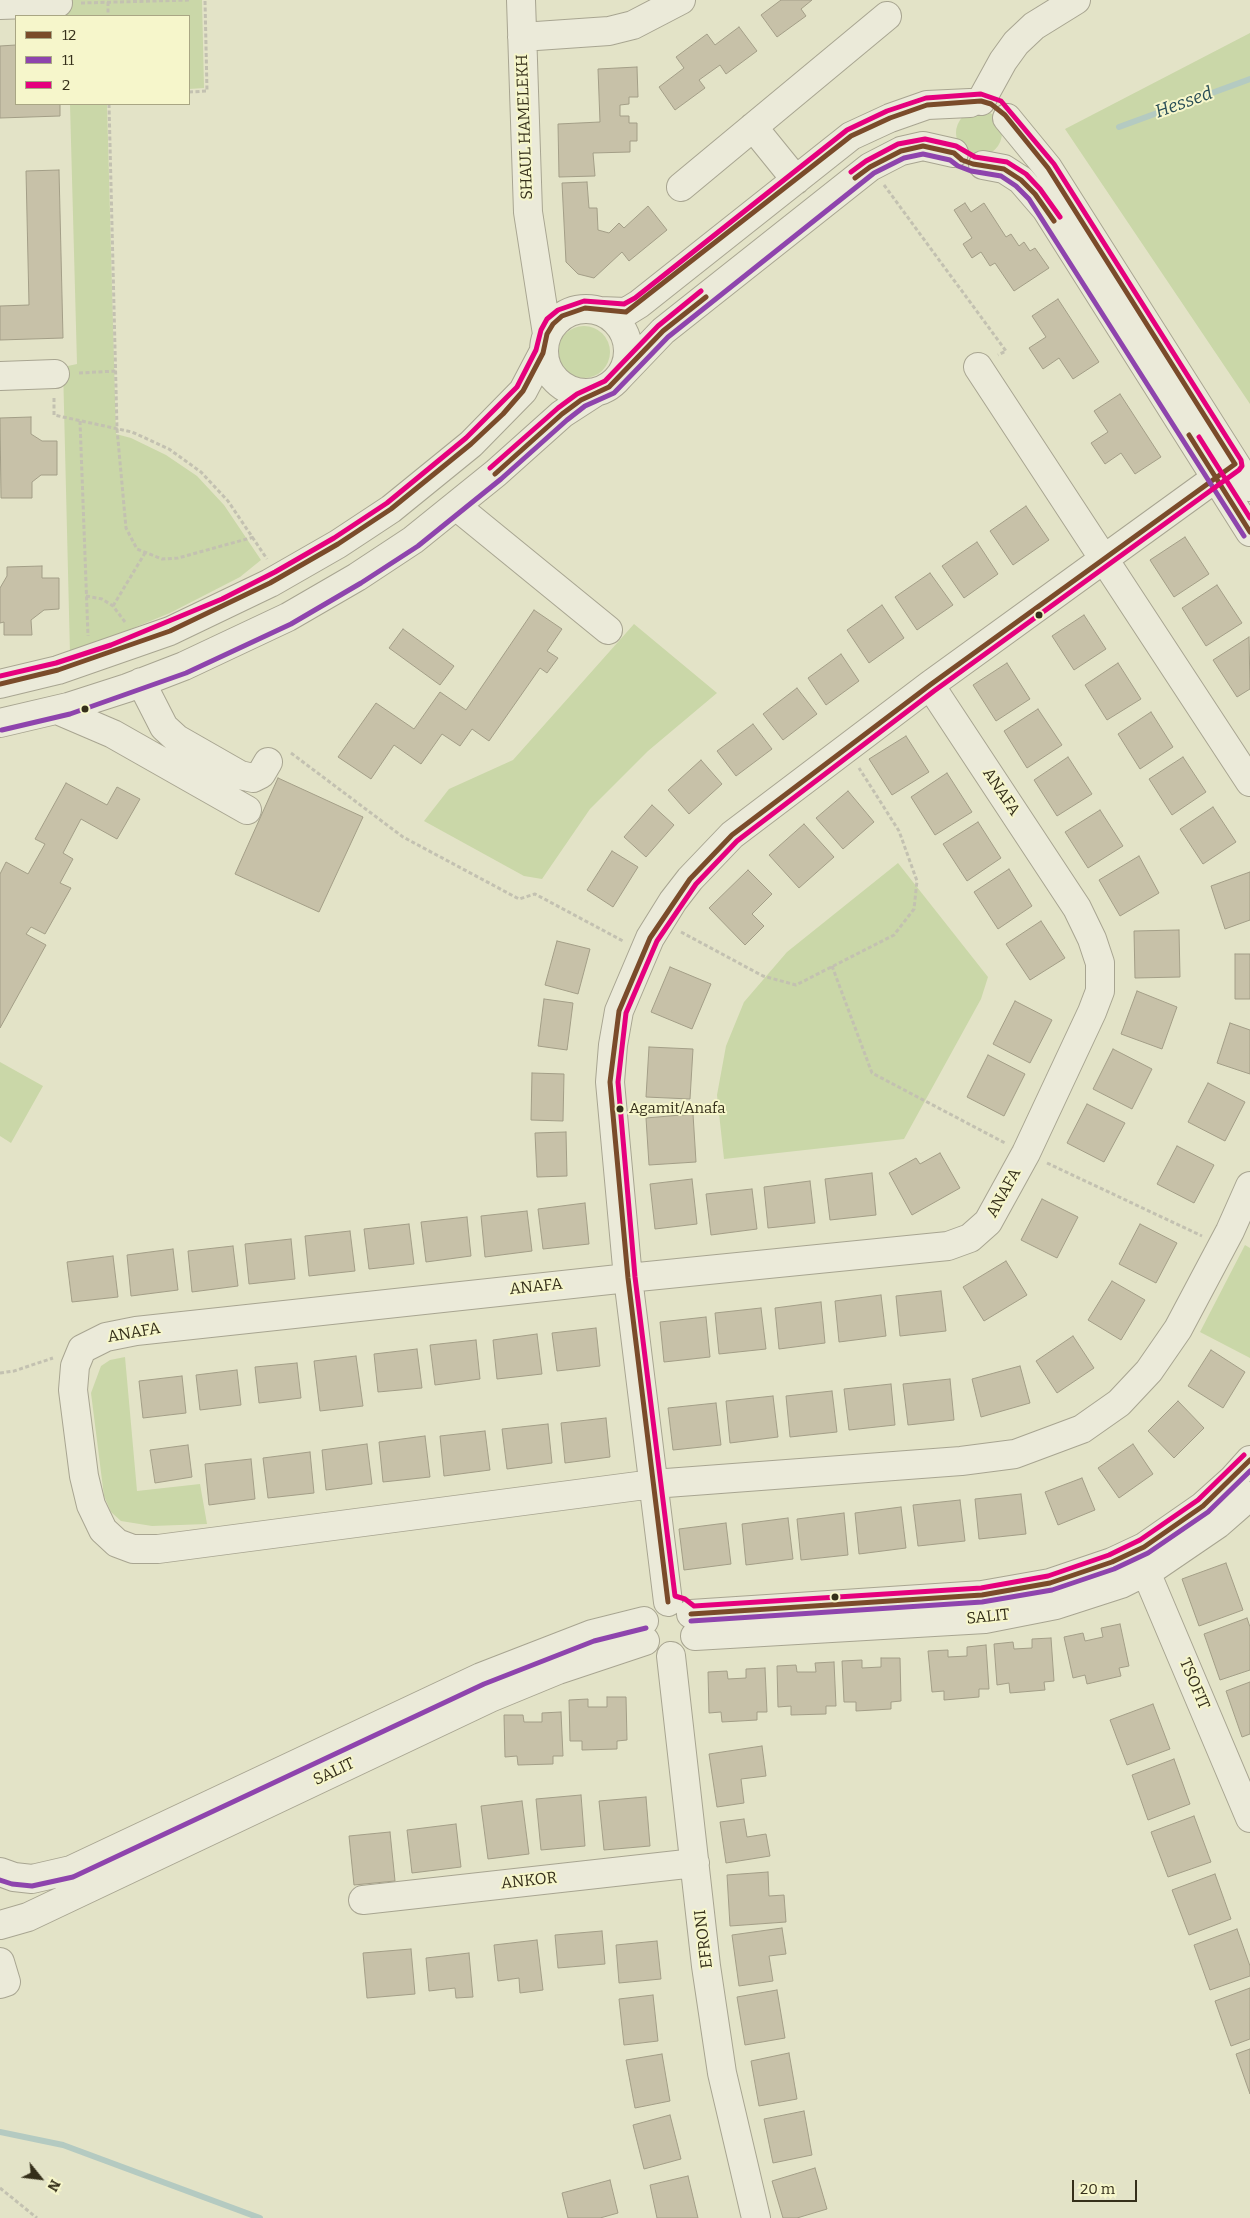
<!DOCTYPE html>
<html>
<head>
<meta charset="utf-8">
<style>
	body { margin:0 }
	#map { position:relative; width:1250px; height:2218px; overflow:hidden; background:#e3e3c7; font-family:Bitter,serif }
	canvas { display:block }
	.legend { position:absolute; left:15px; top:15px; width:175px; height:90px; box-sizing:border-box; background:#f6f6cb; border:1px solid #a9a684; margin:0; padding:6px 9px; list-style:none; font-size:15px; color:#352f1a }
	.legend li { display:flex; align-items:center; gap:10px; height:25px }
	.legend b { width:25px; border:1px solid #a9a684 }
	.north { position:absolute; left:15px; top:2153px; width:50px; height:50px; -webkit-text-stroke:4px #f6f6cb; paint-order:stroke; rotate:119deg; font-size:14px; font-weight:700; line-height:20px; text-align:center; color:#352f1a }
	.north::after { content:''; display:block; margin:auto; width:18px; height:22px; background:#352f1a; clip-path:polygon(50% 0,100% 100%,50% 72%,0 100%) }
	.scale { position:absolute; left:1072px; top:2180px; width:65px; height:22px; box-sizing:border-box; border:2px solid #352f1a; border-top:0; padding-left:6px; font-size:15px; line-height:18px; white-space:nowrap; color:#352f1a; -webkit-text-stroke:4px #f6f6cb; paint-order:stroke }
</style>
</head>
<body>
<div id="map">
<canvas width="1250" height="2218"></canvas>
<ul class="legend">
<li><b style="height:6px;background:#7a4b2a"></b>12</li>
<li><b style="height:6px;background:#8e44ad"></b>11</li>
<li><b style="height:6px;background:#e5007d"></b>2</li>
</ul>
<div class="north">N</div>
<div class="scale">20 m</div>
</div>
<script>
const g = document.querySelector('canvas').getContext('2d');
g.lineJoin = 'round';
function paint(path, color) { g.fillStyle = color; g.fill(path, 'evenodd'); }
const shape = rows => new Path2D(rows.map(r => 'M' + r).join(''));
function strokePath(path, color, width, dash) { g.strokeStyle = color; g.lineWidth = width; g.lineCap = dash ? 'butt' : 'round'; g.setLineDash(dash || []); g.stroke(path); }
function label(font, color, halo, rows, align = 'center') {
  g.font = font + ' Bitter,serif'; g.lineWidth = 4; g.setLineDash([]); g.textBaseline = 'middle'; g.strokeStyle = halo; g.fillStyle = color; for (const [text, x, y, turn = 0] of rows) {
    g.save(); g.translate(x, y); g.rotate((+turn || 0) * Math.PI / 180); g.textAlign = isNaN(turn) ? turn : align; if (halo) g.strokeText(text, 0, 0); g.fillText(text, 0, 0); g.restore();
  }
}
paint(shape([
	[67,0,202,0,204,88,189,89,189,16,67,16],
	[1250,33,1250,404,1065,129],
	[70,104,107,104,116,434,131,438,166,455,197,476,224,505,261,560,240,577,170,613,70,654,63,367,77,364],
	'956 133a23 23 0 1 1 46 0a23 23 0 1 1-46 0Z',
	'558 352a26 26 0 1 1 52 0a26 26 0 1 1-52 0Z',
	[634,624,717,693,648,751,590,809,542,879,524,876,424,821,449,789,513,760],
	[898,863,988,977,981,999,904,1139,724,1159,717,1095,726,1046,744,1002,787,952],
	[0,1062,43,1086,11,1143,0,1136],
	[1245,1245,1250,1248,1250,1358,1200,1332],
	[125,1357,137,1491,200,1484,207,1524,152,1526,121,1521,111,1512,104,1496,91,1393,101,1366,110,1360]
]), '#cad7a8');
strokePath(shape([
	[1119,127,1250,79],
	[0,2132,63,2145,260,2218]
]), '#b4cac1', 6);
const building = shape([
	[781,0,812,0,801,9,806,16,777,37,761,15,781,0],
	[739,27,757,51,726,74,720,65,699,80,705,88,675,110,659,87,684,68,676,57,707,34,715,45,739,27],
	[16,45,16,104,60,104,60,116,0,118,0,46,16,45],
	[637,67,638,97,629,97,629,104,620,105,620,116,629,116,629,123,637,123,637,141,630,141,630,152,593,153,595,176,559,177,558,124,600,122,598,69,637,67],
	[59,170,63,338,0,340,0,306,29,305,26,171,59,170],
	[587,182,589,208,597,208,598,230,609,233,619,223,624,228,648,206,667,230,629,261,622,252,594,278,578,274,566,262,562,183,587,182],
	[965,203,971,212,984,203,1006,237,1011,234,1019,246,1024,242,1030,251,1035,248,1049,268,1014,291,995,263,990,266,981,252,972,258,963,244,972,238,954,210,965,203],
	[1058,299,1099,362,1073,379,1059,358,1043,369,1029,348,1046,337,1032,316,1058,299],
	[1120,394,1161,457,1135,474,1121,453,1105,464,1091,443,1108,432,1094,411,1120,394],
	[31,417,31,434,42,441,57,441,57,475,41,475,32,482,32,498,1,498,0,418,31,417],
	[1026,506,1049,540,1013,565,990,531,1026,506],
	[1185,537,1209,574,1174,597,1150,560,1185,537],
	[977,542,998,574,964,598,942,566,977,542],
	[42,566,42,578,59,578,59,609,44,610,31,620,32,635,4,635,4,622,0,623,0,588,7,576,7,567,42,566],
	[930,573,953,605,917,630,895,597,930,573],
	[1217,585,1242,623,1206,646,1182,608,1217,585],
	[882,605,904,638,869,663,847,630,882,605],
	[534,610,562,629,547,651,558,658,547,673,540,668,489,741,472,729,460,746,442,734,421,764,394,745,371,779,338,757,376,703,414,729,440,692,466,710,534,610],
	[1084,615,1106,649,1074,670,1052,636,1084,615],
	[403,629,454,666,440,685,389,648,403,629],
	[1249,637,1250,689,1237,697,1213,660,1249,637],
	[841,654,859,681,826,705,808,678,841,654],
	[1007,663,1030,699,996,721,973,685,1007,663],
	[1118,663,1141,699,1107,720,1085,685,1118,663],
	[797,688,817,714,783,740,763,714,797,688],
	[1038,709,1062,745,1027,768,1004,731,1038,709],
	[1151,712,1173,747,1140,769,1118,734,1151,712],
	[753,724,772,749,736,776,717,751,753,724],
	[906,736,929,772,892,795,869,759,906,736],
	[1068,757,1092,794,1057,816,1034,780,1068,757],
	[1183,757,1206,792,1172,815,1149,779,1183,757],
	[701,760,722,784,689,814,668,790,701,760],
	[947,773,972,812,935,835,911,797,947,773],
	[278,778,363,817,319,912,235,874,278,778],
	[66,783,107,805,117,787,140,799,117,839,81,819,63,853,73,859,60,883,71,888,45,934,31,927,26,934,46,945,0,1028,0,874,6,862,28,874,45,844,35,839,66,783],
	[848,791,874,822,843,849,816,818,848,791],
	[652,805,674,825,646,857,624,837,652,805],
	[1213,807,1236,842,1203,864,1180,829,1213,807],
	[1100,810,1123,846,1088,868,1065,832,1100,810],
	[978,822,1001,858,967,881,943,844,978,822],
	[804,824,834,857,799,888,769,855,804,824],
	[612,851,638,867,613,907,587,890,612,851],
	[1139,856,1159,893,1120,916,1099,880,1139,856],
	[1009,869,1032,906,998,929,974,892,1009,869],
	[748,870,772,894,752,914,764,926,745,945,709,908,748,870],
	[1250,872,1250,920,1225,929,1211,886,1250,872],
	[1041,921,1065,958,1030,980,1006,944,1041,921],
	[1179,930,1180,977,1135,978,1134,931,1179,930],
	[557,941,590,949,578,994,545,985,557,941],
	[1235,954,1250,954,1250,999,1235,999,1235,954],
	[670,967,711,984,692,1029,651,1012,670,967],
	[1137,991,1177,1007,1162,1049,1121,1034,1137,991],
	[544,999,573,1003,567,1050,538,1046,544,999],
	[1015,1001,1052,1020,1030,1063,993,1044,1015,1001],
	[1230,1023,1250,1030,1250,1074,1217,1063,1230,1023],
	[649,1047,693,1049,690,1099,646,1097,649,1047],
	[1113,1049,1152,1069,1132,1109,1093,1089,1113,1049],
	[988,1055,1025,1074,1004,1116,967,1097,988,1055],
	[532,1073,564,1074,563,1121,531,1120,532,1073],
	[1208,1083,1245,1102,1225,1141,1188,1122,1208,1083],
	[1087,1104,1125,1123,1104,1162,1067,1143,1087,1104],
	[693,1114,696,1162,649,1165,646,1118,693,1114],
	[566,1132,567,1176,537,1177,535,1133,566,1132],
	[1177,1146,1214,1165,1194,1203,1157,1184,1177,1146],
	[940,1153,960,1188,912,1215,889,1173,916,1158,920,1164,940,1153],
	[872,1173,876,1215,830,1220,825,1179,872,1173],
	[692,1179,697,1224,655,1229,650,1184,692,1179],
	[810,1181,815,1223,768,1228,764,1187,810,1181],
	[752,1189,757,1229,711,1235,706,1194,752,1189],
	[1042,1199,1078,1217,1057,1258,1021,1240,1042,1199],
	[585,1203,589,1244,543,1249,538,1209,585,1203],
	[527,1211,532,1251,485,1257,481,1216,527,1211],
	[467,1217,471,1256,426,1262,421,1222,467,1217],
	[409,1224,414,1264,369,1269,364,1229,409,1224],
	[1140,1224,1177,1243,1156,1283,1119,1264,1140,1224],
	[350,1231,355,1271,309,1276,305,1236,350,1231],
	[291,1239,295,1279,249,1284,245,1244,291,1239],
	[233,1246,238,1286,192,1292,188,1251,233,1246],
	[173,1249,178,1290,131,1296,127,1255,173,1249],
	[113,1256,118,1297,72,1302,67,1262,113,1256],
	[1006,1261,1027,1295,984,1321,963,1287,1006,1261],
	[1112,1281,1145,1300,1121,1340,1088,1320,1112,1281],
	[941,1291,946,1331,900,1336,896,1296,941,1291],
	[881,1295,886,1336,839,1342,835,1301,881,1295],
	[821,1302,825,1343,779,1349,775,1308,821,1302],
	[761,1308,766,1349,719,1354,715,1313,761,1308],
	[706,1317,710,1357,664,1362,660,1322,706,1317],
	[596,1328,600,1366,557,1371,552,1333,596,1328],
	[537,1334,542,1374,497,1379,493,1340,537,1334],
	[1073,1336,1094,1368,1057,1393,1036,1361,1073,1336],
	[476,1340,480,1379,435,1385,430,1345,476,1340],
	[417,1349,422,1388,378,1392,374,1354,417,1349],
	[1211,1350,1245,1372,1223,1408,1188,1386,1211,1350],
	[356,1356,363,1406,320,1411,314,1361,356,1356],
	[297,1363,301,1398,259,1403,255,1367,297,1363],
	[1020,1366,1030,1403,981,1417,972,1379,1020,1366],
	[237,1370,241,1405,200,1410,196,1375,237,1370],
	[182,1376,186,1413,143,1418,139,1381,182,1376],
	[950,1379,954,1420,908,1425,903,1384,950,1379],
	[891,1384,895,1425,849,1430,844,1389,891,1384],
	[832,1391,837,1432,790,1437,786,1396,832,1391],
	[773,1396,778,1437,730,1443,726,1401,773,1396],
	[1178,1401,1204,1428,1174,1458,1148,1431,1178,1401],
	[716,1403,721,1445,673,1450,668,1408,716,1403],
	[606,1418,610,1457,565,1463,561,1423,606,1418],
	[548,1424,552,1463,507,1469,502,1429,548,1424],
	[485,1431,490,1470,444,1476,440,1436,485,1431],
	[425,1436,430,1477,383,1482,379,1442,425,1436],
	[367,1444,372,1484,326,1490,322,1450,367,1444],
	[1133,1444,1153,1474,1119,1498,1098,1468,1133,1444],
	[188,1445,192,1477,155,1483,150,1450,188,1445],
	[310,1452,314,1493,268,1498,263,1458,310,1452],
	[251,1459,255,1499,209,1505,205,1464,251,1459],
	[1082,1478,1095,1510,1058,1525,1045,1492,1082,1478],
	[1021,1494,1026,1534,979,1539,975,1499,1021,1494],
	[960,1500,965,1541,918,1546,913,1505,960,1500],
	[901,1507,906,1548,859,1554,855,1513,901,1507],
	[844,1513,848,1555,801,1560,797,1519,844,1513],
	[788,1518,793,1559,746,1565,742,1524,788,1518],
	[726,1523,731,1564,684,1570,679,1529,726,1523],
	[1226,1563,1243,1610,1199,1626,1182,1579,1226,1563],
	[1247,1618,1250,1627,1250,1670,1220,1680,1204,1634,1247,1618],
	[1120,1624,1129,1666,1119,1668,1121,1676,1087,1684,1085,1675,1073,1678,1064,1637,1083,1633,1085,1641,1103,1637,1101,1628,1120,1624],
	[1051,1638,1054,1681,1044,1682,1045,1690,1010,1693,1009,1683,997,1685,994,1644,1013,1642,1014,1649,1032,1648,1032,1639,1051,1638],
	[986,1645,989,1689,979,1689,979,1697,944,1700,944,1691,932,1692,928,1651,948,1650,948,1657,967,1656,967,1647,986,1645],
	[881,1658,900,1658,901,1701,891,1702,891,1709,856,1711,856,1702,844,1702,842,1661,862,1660,862,1668,881,1667,881,1658],
	[834,1662,836,1706,826,1706,826,1714,791,1715,791,1706,778,1707,777,1666,796,1665,797,1672,816,1672,815,1663,834,1662],
	[765,1668,767,1712,757,1712,757,1720,722,1722,721,1712,709,1713,708,1672,727,1671,728,1679,746,1678,746,1669,765,1668],
	[1250,1682,1250,1734,1242,1737,1226,1691,1250,1682],
	[607,1697,626,1697,627,1740,617,1741,617,1749,582,1750,582,1741,570,1741,569,1700,588,1699,588,1707,607,1707,607,1697],
	[1153,1704,1170,1749,1127,1765,1110,1720,1153,1704],
	[561,1712,563,1756,553,1756,553,1764,518,1765,517,1756,505,1757,504,1715,523,1715,524,1722,542,1722,542,1713,561,1712],
	[762,1746,766,1776,741,1779,744,1803,717,1807,709,1754,762,1746],
	[1174,1759,1190,1804,1148,1820,1132,1775,1174,1759],
	[581,1795,585,1846,541,1850,536,1799,581,1795],
	[646,1797,650,1846,604,1850,599,1801,646,1797],
	[522,1801,529,1854,488,1859,481,1806,522,1801],
	[1194,1816,1211,1862,1168,1877,1151,1832,1194,1816],
	[744,1819,747,1837,766,1834,770,1856,726,1863,720,1822,744,1819],
	[456,1824,461,1867,412,1873,407,1830,456,1824],
	[390,1832,395,1881,354,1885,349,1836,390,1832],
	[768,1872,769,1896,784,1895,786,1922,730,1926,727,1875,768,1872],
	[1215,1874,1231,1919,1189,1935,1172,1890,1215,1874],
	[782,1928,786,1954,769,1956,773,1981,739,1986,732,1935,782,1928],
	[1237,1929,1250,1966,1250,1976,1210,1990,1194,1945,1237,1929],
	[602,1931,605,1964,558,1968,555,1935,602,1931],
	[537,1940,543,1990,520,1993,519,1978,498,1981,494,1945,537,1940],
	[657,1941,661,1979,619,1983,616,1945,657,1941],
	[411,1949,415,1994,367,1998,363,1953,411,1949],
	[469,1953,473,1997,456,1998,455,1988,429,1991,426,1958,469,1953],
	[1250,1988,1250,2039,1231,2046,1215,2001,1250,1988],
	[777,1990,785,2038,745,2045,737,1997,777,1990],
	[653,1995,658,2041,624,2045,619,1999,653,1995],
	[1250,2049,1250,2094,1236,2054,1250,2049],
	[789,2053,797,2099,759,2106,751,2061,789,2053],
	[662,2054,670,2101,635,2108,626,2060,662,2054],
	[804,2111,812,2155,773,2163,764,2119,804,2111],
	[670,2115,681,2159,644,2169,633,2125,670,2115],
	[815,2168,827,2209,797,2218,783,2218,772,2181,815,2168],
	[688,2176,698,2218,657,2218,650,2185,688,2176],
	[610,2180,618,2213,600,2218,568,2218,562,2193,610,2180]
]);
paint(building, '#c7c1a8');
strokePath(building, '#a39e87', 1);
const minor = shape([
	[521,0,528,212,547,334],
	[0,5,58,3],
	[522,37,609,31,633,25,681,0],
	[981,101,1003,61,1016,43,1034,26,1076,0],
	[1007,118,1048,168,1250,487],
	[753,127,796,180],
	[983,165,1004,169,1021,180,1046,209,1250,532],
	[681,187,887,16],
	'544 351a42 42 0 1 1 84 0a42 42 0 1 1-84 0Z',
	[600,311,626,312,639,304,851,136,890,118,927,105,970,103],
	[978,367,1250,782],
	[0,376,55,374],
	[619,377,663,331,870,167,901,151,923,146,954,153],
	[456,506,608,630],
	[141,682,164,727,177,739,240,775,253,778,261,774,268,762],
	[0,684,58,670,170,631,270,583,338,544,391,509,471,444,523,391,543,353],
	[930,685,1077,908,1092,939,1100,963,1100,991,1092,1012,1026,1153,988,1222,970,1238,948,1246,628,1278,136,1331,106,1337,82,1349,75,1366,73,1390,84,1476,91,1505,103,1530,117,1543,133,1549,158,1549,653,1484,961,1461,1015,1454,1082,1429,1119,1403,1149,1371,1178,1329,1230,1231,1250,1186],
	[57,710,113,734,247,810],
	[0,723,68,707,127,688,184,666,288,617,357,577,413,540,496,473,562,414,596,392],
	[1137,1557,1146,1572,1250,1818],
	[668,1602,628,1278,610,1082,613,1045,619,1011,650,938,673,901,690,879,732,835,930,685,1235,464],
	[691,1614,982,1595,1050,1583,1112,1562,1144,1547,1203,1506,1232,1480,1250,1460],
	[695,1636,985,1619,1056,1605,1121,1584,1155,1567,1218,1524,1250,1496],
	[671,1656,706,1966,722,2073,756,2218],
	[0,1872,14,1877,32,1879,71,1870,481,1677,592,1634,644,1621],
	[363,1900,695,1863],
	[0,1925,28,1917,490,1698,558,1670,645,1641],
	[0,1962,6,1982,0,1984]
]);
strokePath(minor, '#a8a591', 30);
strokePath(shape([
	[108,2,108,16],
	[81,3,191,0],
	[189,92,207,91,205,0],
	[109,104,117,429,126,528,137,549,162,559,178,558,254,537],
	[884,185,1006,351,998,355],
	[79,373,116,371],
	[54,398,54,415,132,432,169,449,201,472,228,501,267,559],
	[80,421,88,636],
	[86,596,102,599,113,606,125,622],
	[113,606,145,553],
	[291,753,403,837,519,899,535,894,623,941],
	[681,932,763,976,796,985,894,935,914,909,917,881,899,831,859,768],
	[832,966,872,1073,1005,1143],
	[1047,1163,1202,1236],
	[0,1373,14,1371,53,1358],
	[0,2188,37,2218]
]), '#c3c1b1', 3, [4, 2.5]);
strokePath(minor, '#ebead9', 28);
strokePath(shape([
	[855,178,870,167,901,151,923,146,954,153,962,160,973,164,1004,169,1021,180,1035,194,1054,221],
	[1189,435,1250,532],
	[495,474,562,414,581,400,609,387,663,331,706,297],
	[0,684,58,670,170,631,270,583,338,544,391,509,471,444,503,414,523,391,543,353,547,334,553,324,562,316,585,308,626,312,851,136,890,118,927,105,981,101,991,104,1005,115,1048,168,1235,464],
	[668,1602,628,1278,610,1082,619,1011,650,938,690,879,732,835,930,685,1235,464],
	[691,1614,982,1595,1050,1583,1112,1562,1144,1547,1203,1506,1250,1460]
]), '#7a4b2a', 5);
strokePath(shape([
	[2,730,70,714,186,673,291,624,361,583,418,546,501,479,567,420,585,406,614,393,668,337,874,173,904,158,923,154,950,160,958,166,971,171,1001,176,1016,186,1029,199,1244,536],
	[691,1621,982,1602,1052,1590,1114,1569,1148,1553,1208,1512,1250,1471],
	[0,1880,12,1884,32,1886,73,1877,484,1684,594,1641,646,1628]
]), '#8e44ad', 5);
strokePath(shape([
	[851,172,866,161,898,144,925,139,956,146,975,157,1007,162,1026,174,1040,189,1060,217],
	[1199,437,1250,518],
	[490,468,558,408,577,394,605,381,658,326,701,291],
	[0,676,56,663,111,645,222,599,275,572,334,538,387,503,466,438,517,387,536,350,541,330,547,319,558,310,584,301,624,304,635,298,847,130,887,111,926,98,981,94,1001,101,1054,164,1241,460,1242,466,1239,470,934,691,737,841,696,884,657,941,626,1013,618,1082,635,1277,675,1596,685,1599,694,1606,981,1588,1048,1576,1109,1555,1140,1540,1198,1500,1244,1455]
]), '#e5007d', 5);
for (const [x, y, r, color] of [
	[1039,615,4.5,"#352f1a"],
	[85,709,4.5,"#352f1a"],
	[620,1109,4.5,"#352f1a"],
	[835,1597,4.5,"#352f1a"]
]) { const dot = new Path2D(); dot.arc(x, y, r, 0, 2 * Math.PI); g.fillStyle = color; g.fill(dot); strokePath(dot, '#f6f6cb', 2); }
label('15px', '#352f1a', '#f6f6cb', [
	["Agamit/Anafa",629,1109]
], 'left');
label('16px', '#352f1a', '#f6f6cb', [
	["SHAUL HAMELEKH",525,127,-92],
	["ANAFA",1001,792,56],
	["ANAFA",1004,1193,-61],
	["ANAFA",536,1287,-6],
	["ANAFA",134,1333,-10],
	["SALIT",988,1617,-6],
	["TSOFIT",1194,1684,67],
	["SALIT",334,1772,-25],
	["ANKOR",529,1881,-6],
	["EFRONI",704,1939,-97]
]);
label('italic 18px', '#294d56', '#f6f6cb', [
	["Hessed",1184,103,-20]
]);
</script>
</body>
</html>
